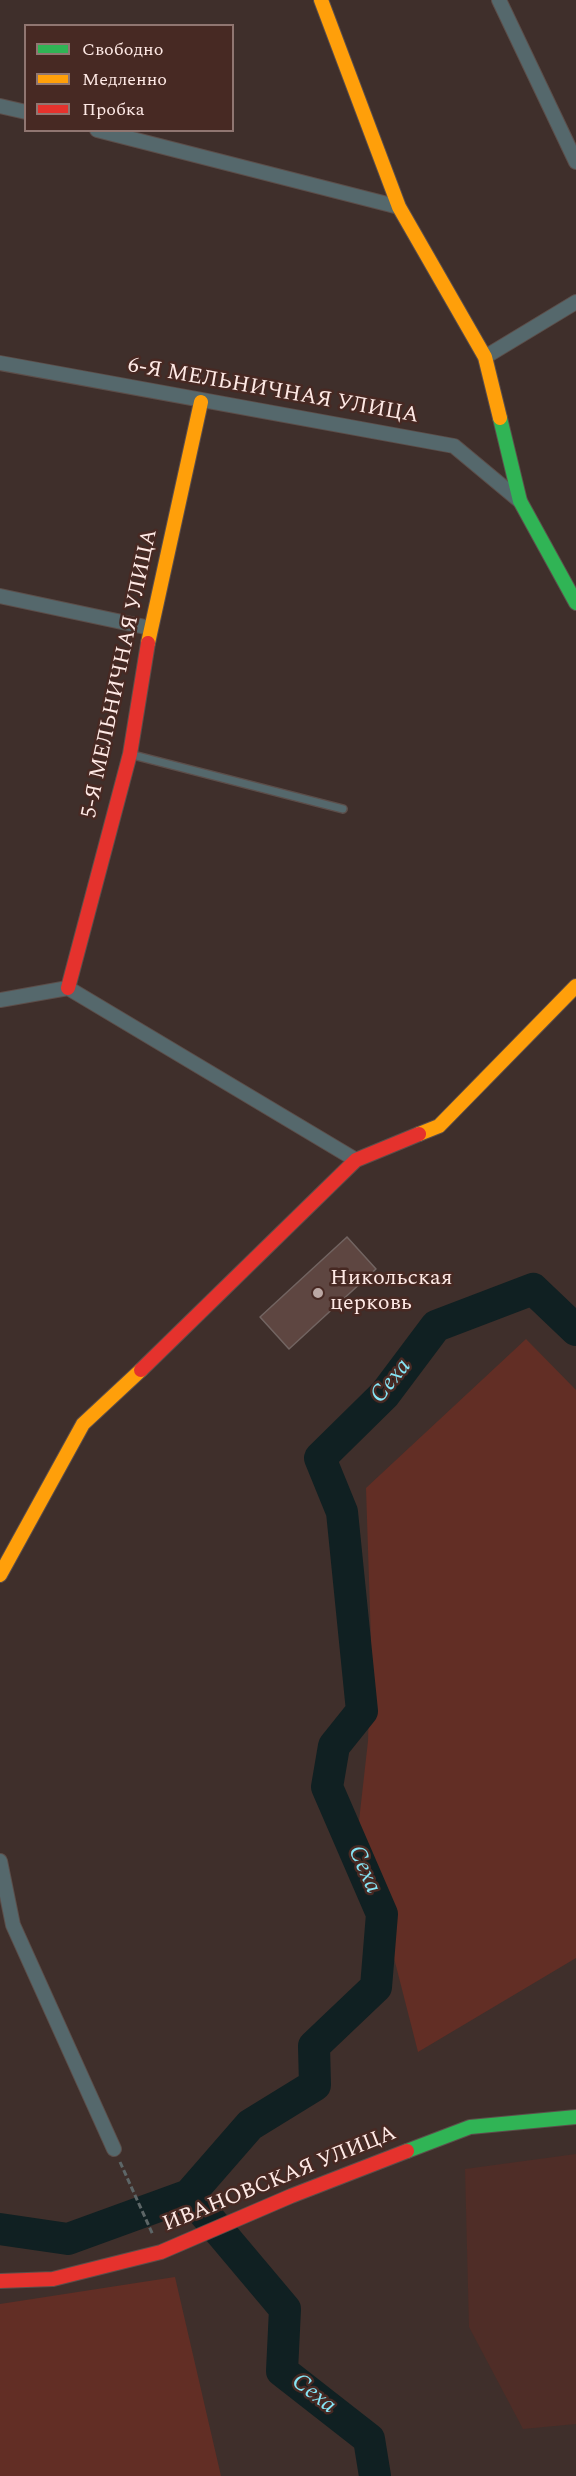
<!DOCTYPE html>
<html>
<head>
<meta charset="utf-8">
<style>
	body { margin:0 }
	#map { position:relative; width:576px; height:2476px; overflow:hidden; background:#3f2f2b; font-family:Spectral,serif }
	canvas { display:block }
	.legend { position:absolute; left:24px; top:24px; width:210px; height:108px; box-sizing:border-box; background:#472923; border:2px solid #907671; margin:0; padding:8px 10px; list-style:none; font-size:18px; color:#fee9e5 }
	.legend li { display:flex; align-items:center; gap:12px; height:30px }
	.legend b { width:30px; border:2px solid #907671 }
</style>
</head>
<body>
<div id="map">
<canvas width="576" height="2476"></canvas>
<ul class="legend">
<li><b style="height:8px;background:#30b455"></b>Свободно</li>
<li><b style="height:8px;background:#ff9f0a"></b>Медленно</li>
<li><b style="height:8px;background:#e5322d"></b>Пробка</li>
</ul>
</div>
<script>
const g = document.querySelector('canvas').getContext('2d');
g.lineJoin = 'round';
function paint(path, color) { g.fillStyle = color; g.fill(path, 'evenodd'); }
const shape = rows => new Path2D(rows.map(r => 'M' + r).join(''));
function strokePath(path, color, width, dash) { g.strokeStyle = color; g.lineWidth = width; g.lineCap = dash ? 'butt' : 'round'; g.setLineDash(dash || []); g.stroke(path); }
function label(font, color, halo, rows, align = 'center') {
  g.font = font + ' Spectral,serif'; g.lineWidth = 5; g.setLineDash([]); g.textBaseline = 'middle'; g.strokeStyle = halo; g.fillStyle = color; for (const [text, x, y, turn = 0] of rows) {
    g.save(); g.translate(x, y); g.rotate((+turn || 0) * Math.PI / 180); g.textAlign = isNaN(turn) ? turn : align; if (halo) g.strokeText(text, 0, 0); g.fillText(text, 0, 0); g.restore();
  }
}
paint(shape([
	[576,2154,576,2424,523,2429,469,2327,465,2169]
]), '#4f2d27');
paint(shape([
	[526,1339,576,1390,576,1958,418,2052,359,1821,368,1741,371,1641,366,1488],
	[175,2277,221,2476,0,2476,0,2304]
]), '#622e25');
strokePath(shape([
	[189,2195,285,2309,282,2371,369,2439,375,2476],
	[0,2229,68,2239,189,2195,250,2125,315,2085,314,2046,376,1987,382,1914,327,1787,334,1746,362,1711,342,1512,320,1458,385,1394,436,1326,533,1289,576,1330]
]), '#102022', 32);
const building = shape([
	[347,1237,376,1269,289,1349,260,1317,347,1237]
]);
paint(building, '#5e4641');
strokePath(building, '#726461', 1.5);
const lane = shape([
	[133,755,343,809]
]);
const street = shape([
	[499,0,576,162],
	[0,106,26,112],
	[97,130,399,207],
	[485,357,576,302],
	[0,363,454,446,520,501],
	[0,596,150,628],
	[0,1000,68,988,356,1160],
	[0,1861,13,1925,114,2149]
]);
const fast = shape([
	[500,418,520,501,576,603],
	[407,2151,470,2127,576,2117]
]);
const slow = shape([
	[321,0,399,207,485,357,500,418],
	[148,643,201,402],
	[419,1134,439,1126,576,986],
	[0,1575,83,1424,141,1370]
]);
const jam = shape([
	[68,988,130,754,148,643],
	[141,1370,356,1160,419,1134],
	[0,2281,53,2279,161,2252,291,2196,407,2151]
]);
strokePath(lane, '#5c4e4a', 10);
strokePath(street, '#5c4e4a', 16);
strokePath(fast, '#5c4e4a', 16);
strokePath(slow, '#5c4e4a', 16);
strokePath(jam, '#5c4e4a', 16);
strokePath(shape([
	[120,2162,153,2235]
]), '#5d6667', 3, [6, 3]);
strokePath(lane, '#55686c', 7);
strokePath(street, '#55686c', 14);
strokePath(fast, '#30b455', 14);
strokePath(slow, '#ff9f0a', 14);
strokePath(jam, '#e5322d', 14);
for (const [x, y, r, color] of [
	[318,1293,6,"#bba8a4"]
]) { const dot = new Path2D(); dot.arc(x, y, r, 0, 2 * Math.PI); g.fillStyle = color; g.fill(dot); strokePath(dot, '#472923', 2); }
label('22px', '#fee9e5', '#472923', [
	["6-Я МЕЛЬНИЧНАЯ УЛИЦА",273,392,10],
	["5-Я МЕЛЬНИЧНАЯ УЛИЦА",121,674,-78],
	["ИВАНОВСКАЯ УЛИЦА",280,2180,-22]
]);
label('22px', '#fee9e5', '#472923', [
	["Никольская",330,1280],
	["церковь",330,1305]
], 'left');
label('italic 24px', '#87e5f5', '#472923', [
	["Сеха",392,1382,-51],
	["Сеха",363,1870,66],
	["Сеха",313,2395,38]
]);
</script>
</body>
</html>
